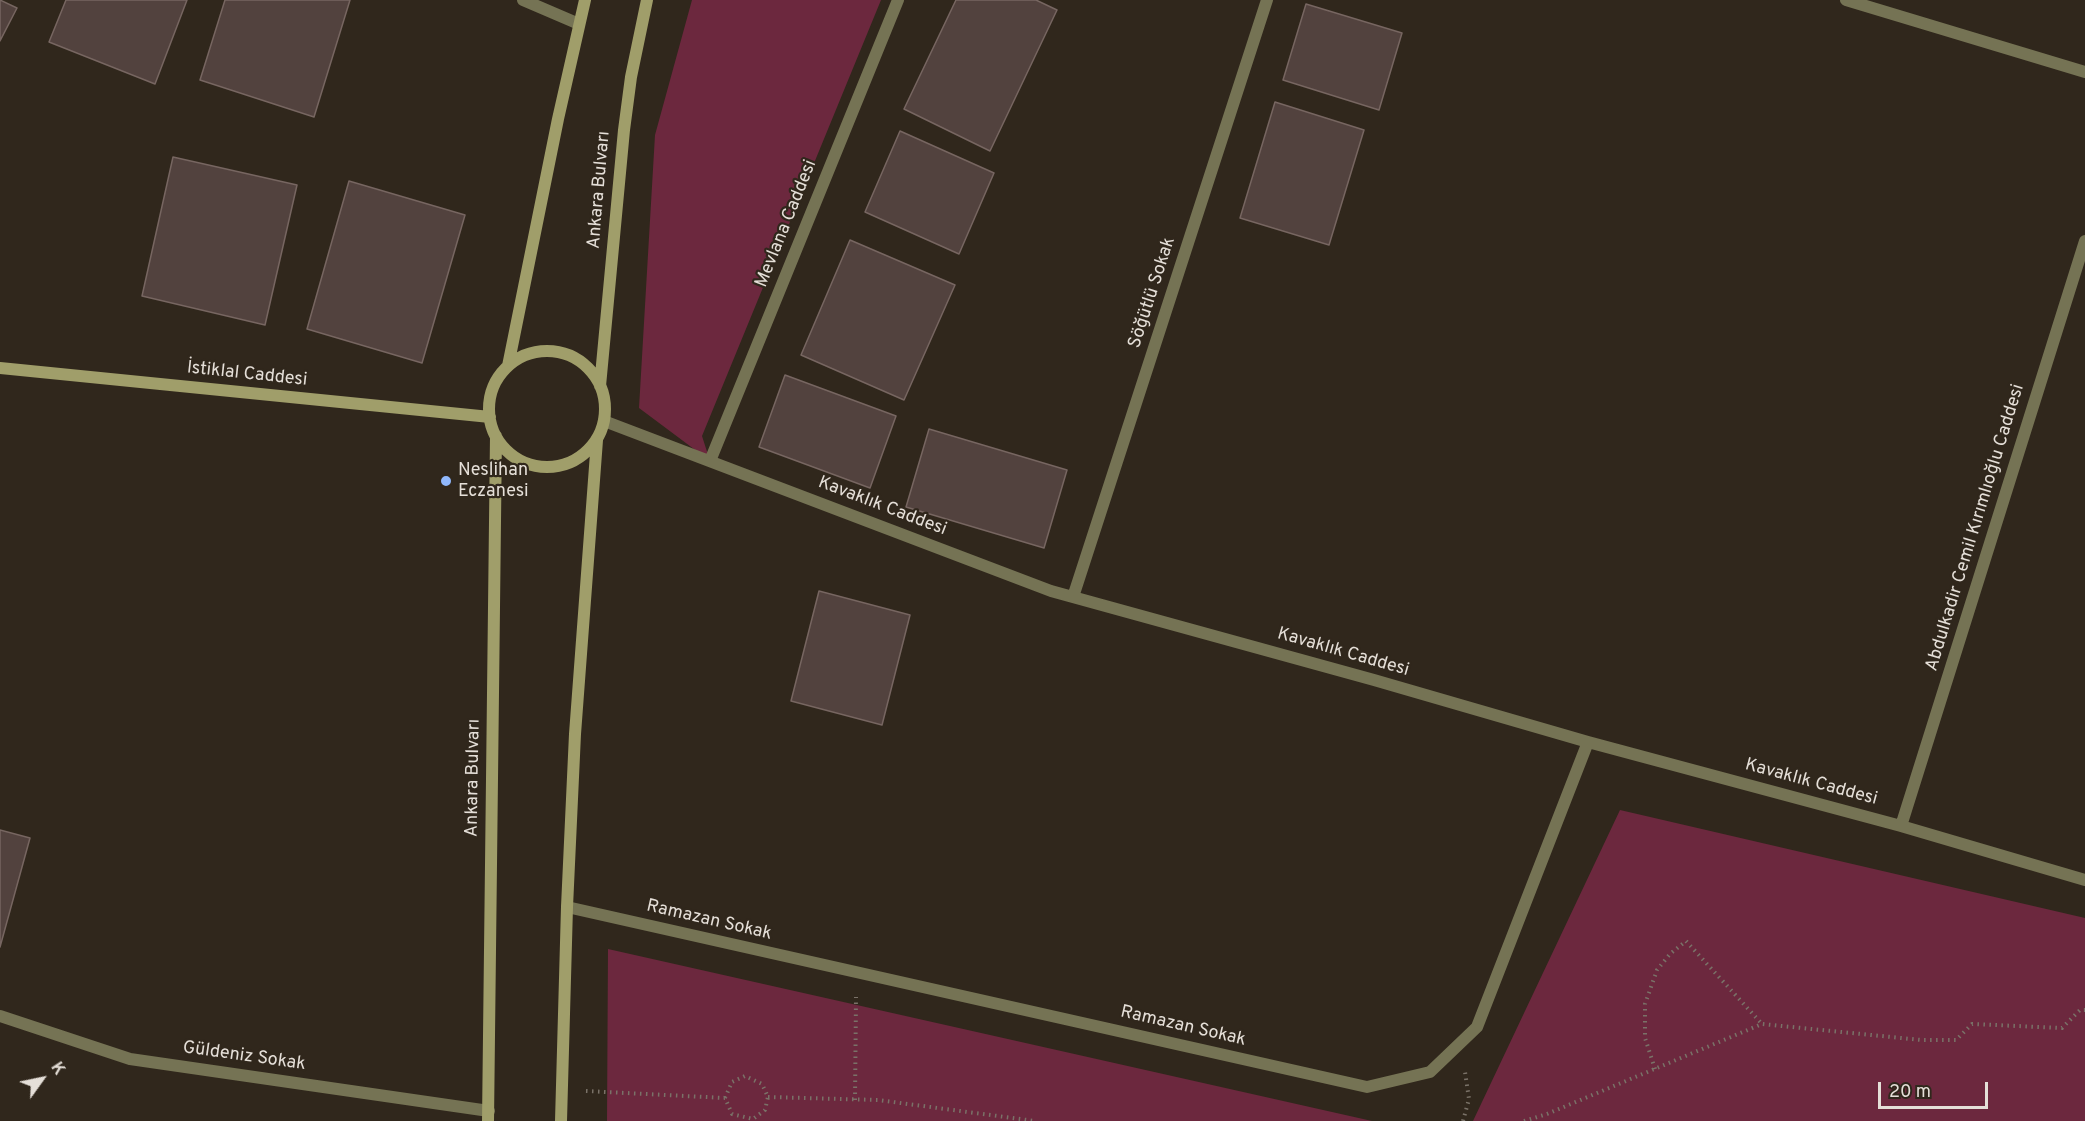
<!DOCTYPE html>
<html>
<head>
<meta charset="utf-8">
<style>
	body { margin:0 }
	#map { position:relative; width:2085px; height:1121px; overflow:hidden; background:#30271c; font-family:Overpass,sans-serif }
	canvas { display:block }
	.north { position:absolute; left:12px; top:1049px; width:60px; height:60px; -webkit-text-stroke:4px #30271c; paint-order:stroke; rotate:57deg; font-size:16px; font-weight:700; line-height:24px; text-align:center; color:#e5dfd8 }
	.north::after { content:''; display:block; margin:auto; width:21px; height:27px; background:#e5dfd8; clip-path:polygon(50% 0,100% 100%,50% 72%,0 100%) }
	.scale { position:absolute; left:1878px; top:1082px; width:110px; height:27px; box-sizing:border-box; border:3px solid #e5dfd8; border-top:0; padding-left:8px; font-size:18px; line-height:21px; white-space:nowrap; color:#e5dfd8; -webkit-text-stroke:4px #30271c; paint-order:stroke }
</style>
</head>
<body>
<div id="map">
<canvas width="2085" height="1121"></canvas>
<div class="north">K</div>
<div class="scale">20 m</div>
</div>
<script>
const g = document.querySelector('canvas').getContext('2d');
g.lineJoin = 'round';
function paint(path, color) { g.fillStyle = color; g.fill(path, 'evenodd'); }
const shape = rows => new Path2D(rows.map(r => 'M' + r).join(''));
function strokePath(path, color, width, dash) { g.strokeStyle = color; g.lineWidth = width; g.lineCap = dash ? 'butt' : 'round'; g.setLineDash(dash || []); g.stroke(path); }
function label(font, color, halo, rows, align = 'center') {
  g.font = font + ' Overpass,sans-serif'; g.lineWidth = 4.5; g.setLineDash([]); g.textBaseline = 'middle'; g.strokeStyle = halo; g.fillStyle = color; for (const [text, x, y, turn = 0] of rows) {
    g.save(); g.translate(x, y); g.rotate((+turn || 0) * Math.PI / 180); g.textAlign = isNaN(turn) ? turn : align; if (halo) g.strokeText(text, 0, 0); g.fillText(text, 0, 0); g.restore();
  }
}
paint(shape([
	[692,0,881,0,702,436,710,461,639,408,655,135],
	[1620,810,2085,918,2085,1121,1473,1121],
	[608,949,1372,1121,607,1121]
]), '#6c283e');
const building = shape([
	[0,0,17,8,0,41,0,0],
	[66,0,187,0,155,84,49,42,66,0],
	[225,0,350,0,314,117,200,80,225,0],
	[956,0,1036,0,1057,10,990,151,904,109,956,0],
	[1306,4,1402,33,1379,110,1283,80,1306,4],
	[1275,102,1364,130,1329,245,1240,218,1275,102],
	[900,131,994,173,959,254,865,212,900,131],
	[173,157,297,185,265,325,142,296,173,157],
	[349,181,465,215,422,363,307,329,349,181],
	[850,240,955,285,904,400,801,355,850,240],
	[785,375,896,416,870,488,759,447,785,375],
	[929,429,1067,470,1044,548,906,507,929,429],
	[819,591,910,615,882,725,791,701,819,591],
	[0,830,30,838,0,947,0,830]
]);
paint(building, '#52423e');
strokePath(building, '#776661', 1.5);
strokePath(shape([
	[1655,1069,1645,1038,1645,1004,1657,970,1670,954,1686,941,1762,1024],
	[586,1091,725,1098,732,1114,753,1119,765,1110,768,1097,762,1084,745,1076,732,1082,725,1098],
	[768,1097,878,1100,1035,1121],
	[855,1100,856,997],
	[1463,1121,1469,1099,1465,1072],
	[1524,1121,1547,1114,1762,1024,1921,1040,1956,1040,1972,1024,2062,1028,2080,1010,2085,1010]
]), '#7a7268', 4, [1.5, 4.5]);
strokePath(shape([
	[523,0,579,24],
	[1846,0,2085,72],
	[604,421,1051,591,1374,680,1588,742,1901,826,2085,880],
	[710,461,898,0],
	[1073,597,1267,0],
	[1901,826,2085,241],
	[567,907,1367,1087,1430,1072,1477,1027,1588,742],
	[0,1016,130,1059,489,1111]
]), '#757354', 12);
strokePath(shape([
	'489 409a58 58 0 1 1 116 0a58 58 0 1 1-116 0Z',
	[508,366,558,119,585,0],
	[0,368,490,417],
	[600,386,624,130,631,77,647,0],
	[488,1121,496,436],
	[561,1121,567,907,575,734,597,440]
]), '#a09e6a', 12);
for (const [x, y, r, color] of [
	[446,481,6,"#90b8fd"]
]) { const dot = new Path2D(); dot.arc(x, y, r, 0, 2 * Math.PI); g.fillStyle = color; g.fill(dot); strokePath(dot, '#30271c', 2); }
label('18px', '#e5dfd8', '#30271c', [
	["Ankara Bulvarı",600,190,-85],
	["Mevlana Caddesi",787,224,-68],
	["Söğütlü Sokak",1153,293,-72],
	["İstiklal Caddesi",247,375,6],
	["Kavaklık Caddesi",882,507,21],
	["Abdulkadir Cemil Kırımlıoğlu Caddesi",1976,528,-73],
	["Kavaklık Caddesi",1343,653,16],
	["Ankara Bulvarı",474,778,-89],
	["Kavaklık Caddesi",1811,783,15],
	["Ramazan Sokak",709,921,13],
	["Ramazan Sokak",1183,1027,13],
	["Güldeniz Sokak",244,1057,8]
]);
label('18px', '#e5dfd8', '#30271c', [
	["Neslihan",458,471],
	["Eczanesi",458,492]
], 'left');
</script>
</body>
</html>
